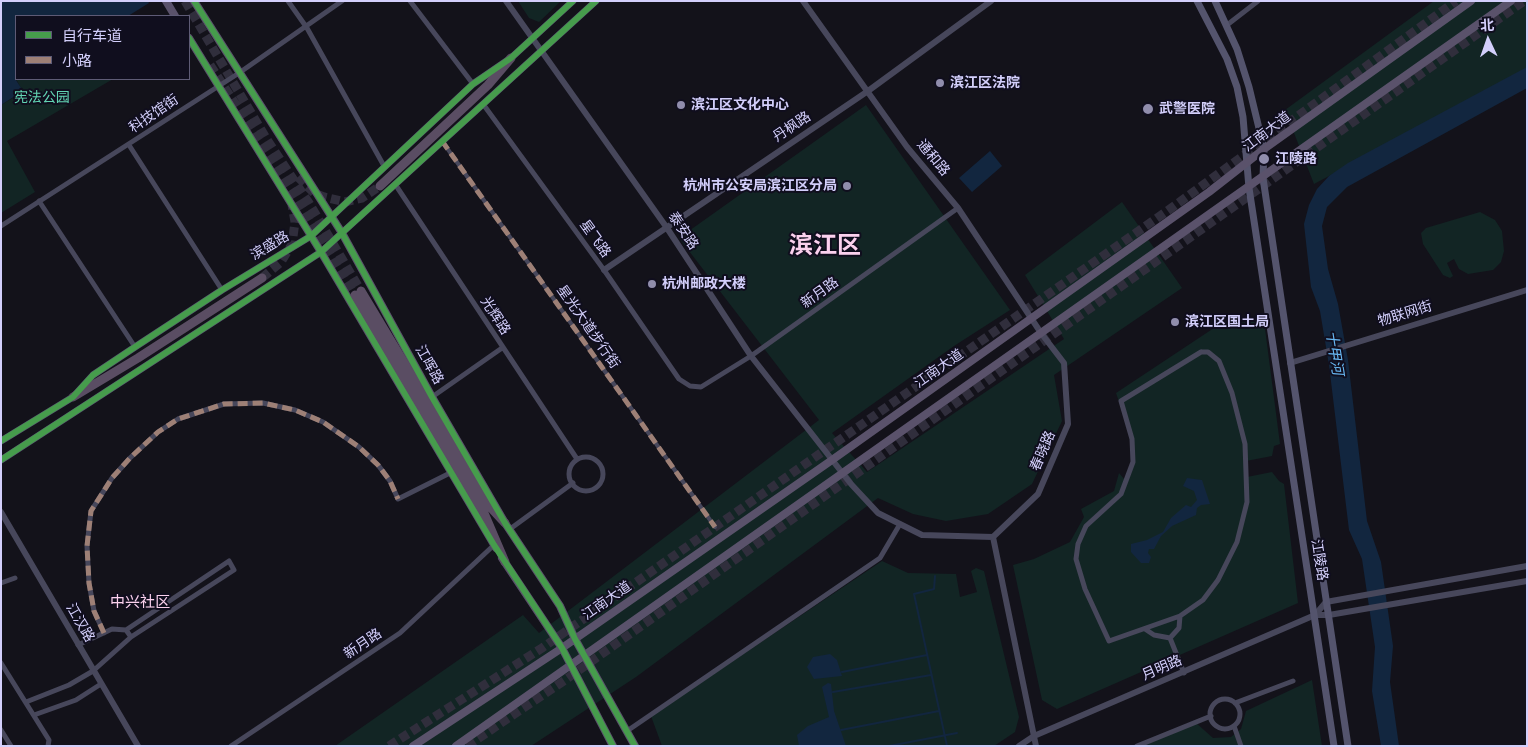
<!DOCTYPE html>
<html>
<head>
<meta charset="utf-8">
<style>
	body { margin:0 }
	#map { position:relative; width:1528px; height:747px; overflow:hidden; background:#13121a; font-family:"PT Sans","Noto Sans SC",sans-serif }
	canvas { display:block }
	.frame { position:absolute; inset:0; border:2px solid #d3cffb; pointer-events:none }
	.legend { position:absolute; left:15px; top:15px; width:175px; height:65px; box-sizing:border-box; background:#100e1e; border:1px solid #5e5b76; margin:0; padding:6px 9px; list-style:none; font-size:15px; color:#d3cffb }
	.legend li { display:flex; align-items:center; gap:10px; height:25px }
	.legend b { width:25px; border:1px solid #5e5b76 }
	.north { position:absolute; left:1463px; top:15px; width:50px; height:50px; -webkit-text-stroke:4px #100e1e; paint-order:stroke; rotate:357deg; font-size:14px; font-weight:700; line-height:20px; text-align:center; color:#d3cffb }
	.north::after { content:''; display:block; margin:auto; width:18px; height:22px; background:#d3cffb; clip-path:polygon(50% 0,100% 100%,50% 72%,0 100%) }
</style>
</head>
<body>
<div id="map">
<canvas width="1528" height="747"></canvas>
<div class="frame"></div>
<ul class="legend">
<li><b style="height:6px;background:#469c4c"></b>自行车道</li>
<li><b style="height:6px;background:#9e8076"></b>小路</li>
</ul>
<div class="north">北</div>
</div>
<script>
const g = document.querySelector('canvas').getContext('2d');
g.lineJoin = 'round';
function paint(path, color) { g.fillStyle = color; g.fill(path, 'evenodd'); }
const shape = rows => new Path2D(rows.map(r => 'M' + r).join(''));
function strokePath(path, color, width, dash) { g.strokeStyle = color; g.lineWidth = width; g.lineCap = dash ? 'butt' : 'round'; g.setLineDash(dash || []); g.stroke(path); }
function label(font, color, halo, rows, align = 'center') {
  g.font = font + ' "PT Sans","Noto Sans SC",sans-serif'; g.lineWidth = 4; g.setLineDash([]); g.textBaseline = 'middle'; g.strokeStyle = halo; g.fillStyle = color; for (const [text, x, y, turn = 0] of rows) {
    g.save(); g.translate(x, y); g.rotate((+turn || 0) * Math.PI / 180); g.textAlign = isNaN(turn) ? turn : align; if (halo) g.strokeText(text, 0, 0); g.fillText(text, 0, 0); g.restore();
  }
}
paint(shape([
	[518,1,561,1,539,22,529,18],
	[1434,1,1527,1,1527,70,1314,184,1285,110],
	[16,79,113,79,7,141,35,192,1,213,1,105,23,92],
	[866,105,1010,310,954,346,832,433,867,472,1064,339,1025,275,1122,202,1182,288,1054,375,1062,421,1032,484,988,514,946,521,913,514,878,498,636,677,531,746,335,746,523,615,539,633,819,420,679,238],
	[1480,212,1495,220,1502,231,1504,251,1501,262,1493,270,1468,274,1459,269,1454,259,1447,263,1453,276,1450,278,1443,275,1423,244,1421,233,1426,228],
	[1264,321,1280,444,1274,446,1272,456,1246,461,1247,477,1272,472,1279,481,1284,484,1298,603,1057,709,1042,700,1013,565,1034,559,1070,542,1084,517,1081,509,1114,491,1119,473,1125,480,1133,462,1132,439,1116,393,1220,324],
	[882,561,908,573,956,574,960,597,977,592,971,571,976,568,984,571,1019,717,1015,732,994,746,662,746,651,716],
	[1312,680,1322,746,1137,746,1195,722,1213,738,1231,737,1241,729,1246,711]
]), '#122524');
paint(shape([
	[1,1,148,1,149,3,128,16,16,16,16,80,23,91,1,105],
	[1527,67,1527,88,1347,187,1327,207,1322,226,1328,269,1338,304,1348,360,1367,521,1381,562,1393,646,1390,682,1399,746,1381,746,1372,691,1375,647,1362,559,1349,530,1329,365,1320,311,1311,287,1304,224,1309,205,1317,189,1329,176,1348,163],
	[990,151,1002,166,972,192,959,178],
	[1187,478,1202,480,1210,504,1201,505,1197,508,1196,515,1172,526,1161,536,1154,549,1149,549,1148,553,1151,557,1149,563,1141,563,1131,552,1131,544,1147,540,1163,532,1171,518,1186,505,1191,507,1197,500,1194,491,1183,486],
	[830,654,837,660,842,676,814,679,807,667,813,657],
	[828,683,831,684,834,711,846,746,799,746,797,735,808,726,829,717,822,687]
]), '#12263f');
strokePath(shape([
	[935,576,934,589,914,594,947,746],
	[842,672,927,655],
	[833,692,931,675],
	[841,730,939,711],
	[889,746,957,733]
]), '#12263f', 2);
strokePath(shape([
	[185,1,266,138,309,203,361,291],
	[210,65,292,191,355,295],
	[298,177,314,193,324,197,345,202,362,198,380,186],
	[262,278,281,262,292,244,295,222,292,205],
	[389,746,542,648,1170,209,1456,1],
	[467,746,565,680,1524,1]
]), '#302e3c', 9, [9, 4.5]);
strokePath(shape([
	[442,141,715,527]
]), '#47475b', 4);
strokePath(shape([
	[288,1,307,28,384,166],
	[410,1,473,84],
	[1227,25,1258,1],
	[483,104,604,270,679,379,690,386,701,387,751,356,958,208],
	[129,145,222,290],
	[395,184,577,459],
	[39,201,135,347],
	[1,226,239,73,342,1],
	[1201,352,1208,352,1219,361,1232,393,1245,444,1247,502,1237,542,1218,580,1203,600,1180,616,1109,641,1085,589,1076,559,1078,544,1086,526,1121,494,1133,462,1132,439,1121,401,1201,352],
	[432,397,502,348],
	'569 474a17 17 0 1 1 34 0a17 17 0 1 1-34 0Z',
	[510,529,573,483],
	[1,583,15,578],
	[1145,629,1154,635,1170,638,1179,628,1180,616],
	[126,630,229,561,234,570,131,637],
	[104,633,94,611,89,583,87,546,91,511,112,478,130,458,158,432,178,419,224,404,263,403,295,410,323,422,359,447,378,465,390,481,398,499,452,472],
	[1170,638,1184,673],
	[1,663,49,740,48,746],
	'1210 714a15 15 0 1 1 30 0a15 15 0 1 1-30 0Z',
	[26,702,69,685,93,671,131,637,126,630,112,629,78,645],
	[1235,703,1293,681],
	[34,715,76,700,101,684],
	[1234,726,1241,746],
	[1,730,11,746],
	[627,731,880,558,900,524],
	[231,746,400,633,494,545],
	[1137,746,1211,716]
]), '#47475b', 5);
strokePath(shape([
	[506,1,667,228,751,356,851,484,878,513,922,535,993,537,1038,494,1068,424,1064,363,1041,333,958,208,907,147,803,1],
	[604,270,868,91,991,1],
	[1290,363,1527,290],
	[1,512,138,746],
	[993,537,1036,746],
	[1315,615,1329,615,1527,581],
	[1019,746,1034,736,1315,615,1326,602,1527,566]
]), '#47475b', 6);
strokePath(shape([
	[1197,1,1227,59,1237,87,1243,117,1249,188,1334,746],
	[1215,1,1237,49,1249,87,1264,149,1263,178,1348,746],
	[1,441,73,397,93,375,135,347,222,290,311,236,473,84,511,58,573,1],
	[1,460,321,252,596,1]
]), '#54546d', 7);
strokePath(shape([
	[166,1,175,16],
	[194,1,342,233,432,397,505,523,560,606,575,639,635,746],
	[189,38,321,252,496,548],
	[502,558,562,648,613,746],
	[413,746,562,648,832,460,1209,192,1264,149,1471,1],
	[456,746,1511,1]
]), '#5a526b', 8);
strokePath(shape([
	[380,186,488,85,511,58],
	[361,291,492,509,505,523],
	[355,295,484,513,505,562],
	[73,397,138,358,262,278]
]), '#5a4d63', 9);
strokePath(shape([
	[442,141,715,527],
	[104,633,94,611,89,583,87,546,91,511,112,478,130,458,158,432,178,419,224,404,263,403,295,410,323,422,359,447,378,465,390,481,398,499]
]), '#9e8076', 5, [10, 5]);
strokePath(shape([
	[194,1,342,233,432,397,505,523,560,606,575,639,635,746],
	[189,38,321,252,494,545,562,648,613,746],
	[1,441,73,397,93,375,135,347,222,290,311,236,473,84,511,58,573,1],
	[1,460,321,252,596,1]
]), '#469c4c', 6);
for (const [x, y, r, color] of [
	[940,83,5,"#908dac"],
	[681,105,5,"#908dac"],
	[1148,109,6,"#908dac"],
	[1264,159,6,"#908dac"],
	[847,186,5,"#908dac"],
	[652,284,5,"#908dac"],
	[1175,322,5,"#908dac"]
]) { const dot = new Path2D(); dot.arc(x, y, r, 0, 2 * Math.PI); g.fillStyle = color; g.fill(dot); strokePath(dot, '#100e1e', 2); }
label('bold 14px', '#d3cffb', '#100e1e', [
	["滨江区法院",950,83],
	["滨江区文化中心",691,105],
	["武警医院",1159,109],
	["江陵路",1275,159],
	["杭州市公安局滨江区分局",837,186,"right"],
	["杭州邮政大楼",662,284],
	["滨江区国土局",1185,322]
], 'left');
label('14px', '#62d4b3', '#100e1e', [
	["宪法公园",42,98]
]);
label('14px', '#d3cffb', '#100e1e', [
	["科技馆街",154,114,-34],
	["丹枫路",792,127,-34],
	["江南大道",1267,132,-37],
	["通和路",933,158,50],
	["泰安路",683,231,56],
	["星飞路",595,239,54],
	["滨盛路",270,246,-31],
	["新月路",820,293,-36],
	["物联网街",1405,314,-17],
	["光辉路",495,316,57],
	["星光大道步行街",588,327,55],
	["江晖路",429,365,61],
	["江南大道",939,369,-35],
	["春晓路",1043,451,-67],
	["江陵路",1319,560,81],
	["江南大道",607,601,-35],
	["江汉路",80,623,60],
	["新月路",363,644,-34],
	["月明路",1162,668,-23]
]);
label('italic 15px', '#67b7f2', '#100e1e', [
	["十甲河",1334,353,81]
]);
label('15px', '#fbd1ee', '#100e1e', [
	["中兴社区",140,603]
]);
label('bold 24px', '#fbd1ee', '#100e1e', [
	["滨江区",825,246]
]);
</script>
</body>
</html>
